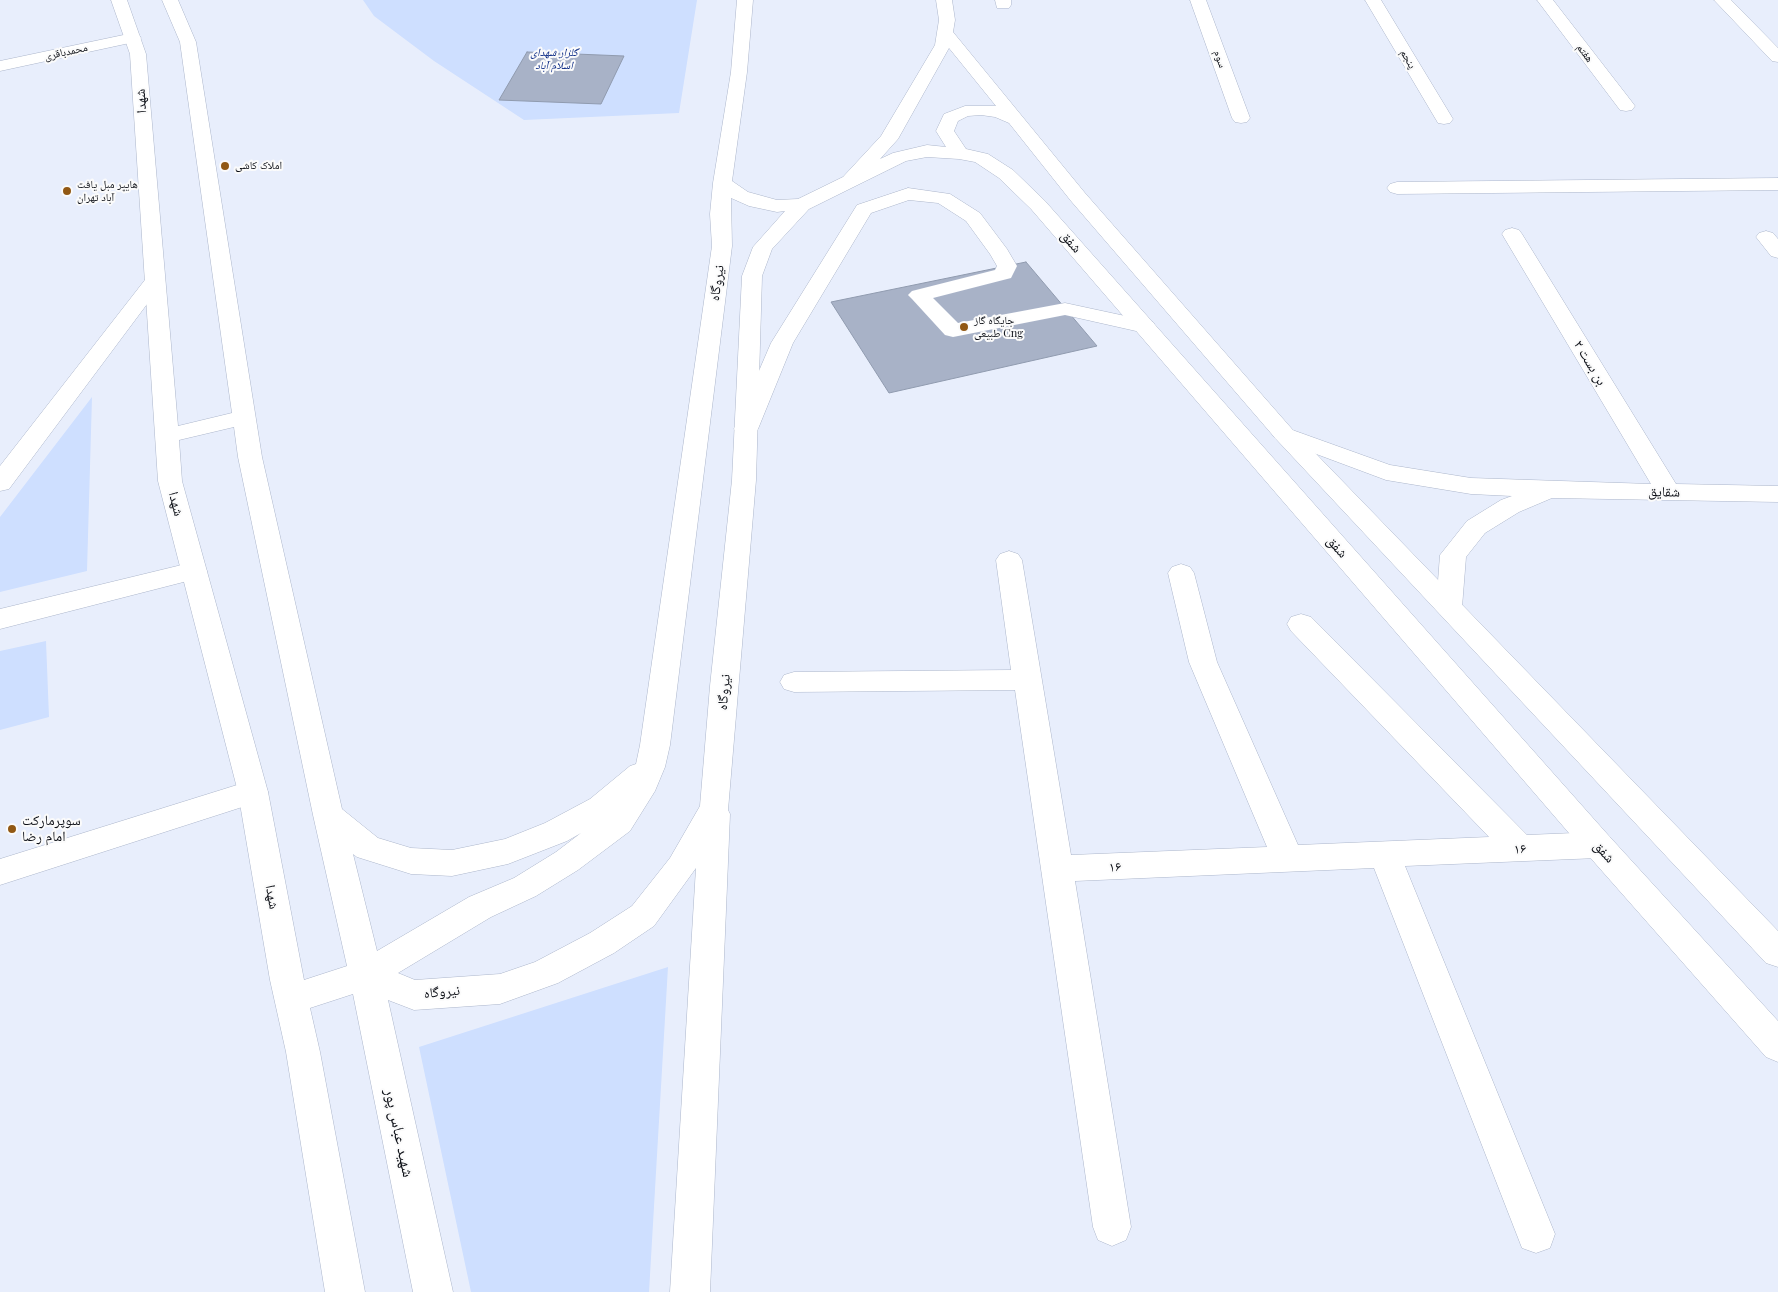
<!DOCTYPE html>
<html>
<head>
<meta charset="utf-8">
<style>
	body { margin:0 }
	canvas { display:block; background:#e8eefc }
</style>
</head>
<body>
<canvas width="1778" height="1292"></canvas>
<script>
const g = document.querySelector('canvas').getContext('2d');
g.lineJoin = 'round';
function paint(path, color) { g.fillStyle = color; g.fill(path, 'evenodd'); }
const shape = rows => new Path2D(rows.map(r => 'M' + r).join(''));
function strokePath(path, color, width, dash) { g.strokeStyle = color; g.lineWidth = width; g.lineCap = dash ? 'butt' : 'round'; g.setLineDash(dash || []); g.stroke(path); }
function label(font, color, halo, rows, align = 'center') {
  g.font = font + ' "Playfair Display","Noto Naskh Arabic",serif'; g.lineWidth = 4; g.setLineDash([]); g.textBaseline = 'middle'; g.strokeStyle = halo; g.fillStyle = color; for (const [text, x, y, turn = 0] of rows) {
    g.save(); g.translate(x, y); g.rotate((+turn || 0) * Math.PI / 180); g.textAlign = isNaN(turn) ? turn : align; if (halo) g.strokeText(text, 0, 0); g.fillText(text, 0, 0); g.restore();
  }
}
paint(shape([
	[363,0,697,0,679,113,524,120,434,61,374,16],
	[92,397,87,571,0,592,0,517],
	[46,641,49,717,0,730,0,651],
	[668,967,649,1292,471,1292,419,1047]
]), '#cedfff');
const building = shape([
	[527,52,624,56,601,104,499,100,527,52],
	[1026,262,1097,346,889,393,831,302,1026,262]
]);
paint(building, '#a8b2c7');
strokePath(building, '#909baf', 1);
const minor = shape([
	[995,0,1011,0,1011,5,1009,8,997,8,995,0],
	[1190,0,1206,0,1250,118,1247,122,1241,123,1235,122,1232,118,1190,0],
	[1365,0,1381,0,1453,119,1450,123,1444,124,1438,123,1365,0],
	[1537,0,1553,0,1632,102,1635,106,1632,110,1626,111,1620,110,1537,0],
	[1714,0,1731,0,1778,48,1778,62,1772,61,1714,0],
	[133,33,139,35,141,38,139,41,0,71,0,61,133,33],
	[1778,178,1778,190,1397,194,1390,192,1387,188,1390,184,1397,182,1778,178],
	[908,188,950,194,980,213,1007,249,1017,266,1011,278,933,298,958,323,1065,303,1153,322,1156,327,1153,332,1145,333,1065,315,953,337,945,335,912,299,908,295,912,291,995,270,997,266,990,254,966,221,938,203,909,200,871,213,793,343,758,429,754,434,746,436,738,434,734,429,771,343,857,205,908,188],
	[1512,228,1519,230,1522,234,1676,484,1778,486,1778,502,1552,498,1519,512,1485,533,1466,557,1462,607,1458,614,1449,616,1440,614,1436,607,1440,555,1467,521,1501,500,1512,496,1471,494,1386,480,1276,439,1272,434,1276,429,1284,427,1390,465,1471,478,1651,484,1502,234,1505,230,1512,228],
	[1766,231,1773,233,1778,239,1778,258,1771,256,1756,237,1759,233,1766,231],
	[155,274,162,276,165,280,162,284,9,489,0,491,0,466,148,276,155,274],
	[1009,551,1018,554,1022,560,1071,855,1267,847,1189,662,1168,573,1172,567,1181,564,1190,567,1194,573,1217,662,1298,845,1489,837,1291,631,1287,624,1291,617,1301,614,1311,617,1527,835,1598,832,1609,836,1614,845,1609,854,1598,858,1405,866,1555,1234,1550,1248,1536,1253,1522,1248,1374,868,1075,881,1131,1227,1126,1240,1112,1246,1098,1240,1093,1227,1015,690,794,692,784,689,780,682,784,675,794,672,1011,670,996,560,1000,554,1009,551],
	[194,562,203,565,207,571,203,577,0,629,0,609,194,562],
	[253,780,264,784,268,792,264,800,0,885,0,859,253,780]
]);
const major = shape([
	[111,0,127,0,146,54,178,426,232,413,180,42,162,0,178,0,196,42,262,457,342,809,378,838,411,848,452,850,505,839,545,823,590,799,630,766,636,764,640,745,712,246,710,214,713,183,731,72,737,0,753,0,747,72,732,181,748,192,777,200,798,199,843,177,881,136,935,45,939,20,936,0,952,0,955,20,953,32,1085,193,1292,429,1778,931,1778,967,1766,963,1276,439,1071,201,1009,123,995,117,981,115,968,116,958,121,954,131,966,149,988,154,1013,170,1045,201,1609,836,1778,1021,1778,1062,1766,1057,1587,854,1031,209,999,178,975,162,959,159,927,157,906,161,809,209,772,249,762,276,756,480,728,810,730,814,710,1292,670,1292,696,868,654,926,614,953,558,983,500,1004,414,1010,388,1000,453,1292,413,1292,353,994,310,1008,320,1052,365,1292,325,1292,286,1052,270,980,238,792,158,481,130,54,111,0],
	[949,48,996,106,965,106,944,114,936,131,946,147,927,145,893,153,880,159,898,139,949,48],
	[731,198,749,206,777,212,785,211,753,247,742,276,732,480,710,686,700,806,670,858,632,906,590,933,535,962,500,974,415,980,398,973,491,917,536,896,578,870,630,831,655,791,665,767,670,745,732,246,731,198],
	[234,427,238,457,313,815,347,966,304,980,268,792,182,481,179,440,234,427],
	[581,833,556,852,514,878,469,897,377,951,353,854,357,857,411,874,452,876,508,864,567,841,581,833]
]);
strokePath(minor, '#acb6cb', 1);
strokePath(major, '#acb6cb', 1);
paint(minor, '#fff');
paint(major, '#fff');
for (const [x, y, r, color] of [
	[225,166,5,"#915814"],
	[67,191,5,"#915814"],
	[964,327,5,"#915814"],
	[12,829,5,"#915814"]
]) { const dot = new Path2D(); dot.arc(x, y, r, 0, 2 * Math.PI); g.fillStyle = color; g.fill(dot); strokePath(dot, '#fbfbfb', 2); }
label('11px', '#0d1017', '#fbfbfb', [
	["محمدباقری",66,52,-12],
	["هفتم",1585,53,53],
	["سوم",1220,59,70],
	["پنجم",1408,59,59]
]);
label('italic 11px', '#072783', '#fbfbfb', [
	["گلزار شهدای",554,53],
	["اسلام آباد",554,66]
]);
label('11px', '#0d1017', '#fbfbfb', [
	["املاک کاشی",235,166],
	["هایپر مبل یافت",77,185],
	["آباد تهران",77,198],
	["جایگاه گاز",974,321],
	["طبیعی Cng",974,334]
], 'left');
label('14px', '#0d1017', '#fbfbfb', [
	["شهدا",141,101,-94],
	["شفق",1071,242,49],
	["نیروگاه",717,283,-82],
	["بن بست ۲",1590,363,59],
	["شقایق",1664,492,1],
	["شهدا",176,504,75],
	["شفق",1337,547,49],
	["نیروگاه",724,692,-85],
	["۱۶",1520,849,-3],
	["شفق",1604,852,48],
	["۱۶",1115,867,-3],
	["شهدا",272,897,80],
	["نیروگاه",442,992,-5]
]);
label('14px', '#0d1017', '#fbfbfb', [
	["سوپرمارکت",22,821],
	["امام رضا",22,837]
], 'left');
label('16px', '#0d1017', '#fbfbfb', [
	["شهید عباس پور",399,1133,78]
]);
</script>
</body>
</html>
